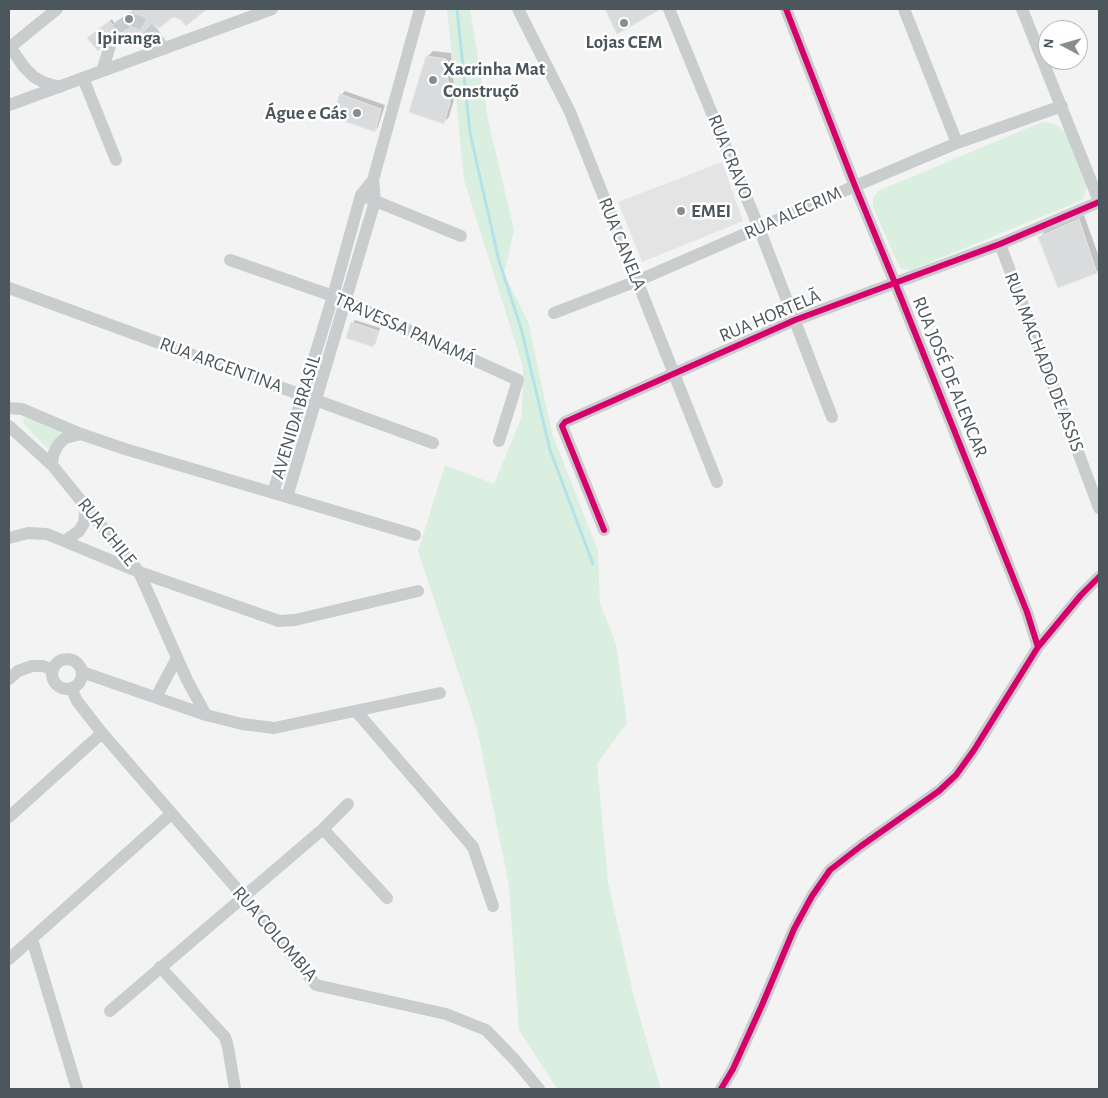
<!DOCTYPE html>
<html>
<head>
<meta charset="utf-8">
<style>
	body { margin:0 }
	#map { position:relative; width:1108px; height:1098px; overflow:hidden; background:#f3f3f3; font-family:"Alegreya Sans",sans-serif }
	canvas { display:block }
	.frame { position:absolute; inset:0; border:10px solid #4b575d; pointer-events:none }
	.north { position:absolute; left:1038px; top:20px; width:50px; height:50px; box-sizing:border-box; background:#fff; border:1px solid #b7bcbe; border-radius:50%; rotate:276deg; font-size:14px; font-weight:700; line-height:20px; text-align:center; color:#4b575d }
	.north::after { content:''; display:block; margin:auto; width:18px; height:22px; background:#868e92; clip-path:polygon(50% 0,100% 100%,50% 72%,0 100%) }
</style>
</head>
<body>
<div id="map">
<canvas width="1108" height="1098"></canvas>
<div class="frame"></div>
<div class="north">N</div>
</div>
<script>
const g = document.querySelector('canvas').getContext('2d');
g.lineJoin = 'round';
function paint(path, color) { g.fillStyle = color; g.fill(path, 'evenodd'); }
const shape = rows => new Path2D(rows.map(r => 'M' + r).join(''));
function strokePath(path, color, width, dash) { g.strokeStyle = color; g.lineWidth = width; g.lineCap = dash ? 'butt' : 'round'; g.setLineDash(dash || []); g.stroke(path); }
function label(font, color, halo, rows, align = 'center') {
  g.font = font + ' "Alegreya Sans",sans-serif'; g.lineWidth = 5; g.setLineDash([]); g.textBaseline = 'middle'; g.strokeStyle = halo; g.fillStyle = color; for (const [text, x, y, turn = 0] of rows) {
    g.save(); g.translate(x, y); g.rotate((+turn || 0) * Math.PI / 180); g.textAlign = isNaN(turn) ? turn : align; if (halo) g.strokeText(text, 0, 0); g.fillText(text, 0, 0); g.restore();
  }
}
paint(shape([
	[722,162,743,221,642,262,618,202]
]), '#e5e4e4');
paint(shape([
	[447,9,470,9,488,120,514,230,504,274,528,321,552,433,598,551,600,603,616,644,627,723,597,764,608,882,634,998,661,1089,557,1089,519,1030,509,885,477,729,418,551,445,465,494,484,522,416,523,367,464,180],
	[1042,122,1055,124,1065,132,1087,187,1084,197,1080,201,911,270,902,269,899,266,873,207,873,198,878,191],
	[25,417,59,428,60,433,51,449,48,449,23,423]
]), '#daefe0');
paint(shape([
	[135,9,205,9,186,24,181,18,173,16,149,25,146,30,148,35,146,37,134,33,117,39,109,37,105,38,103,44,98,49,91,36,112,19,115,24],
	[606,9,657,9,618,33],
	[433,51,451,53,455,96,449,117,444,122,427,57],
	[345,91,385,105,378,127,375,131,341,95],
	[1084,215,1099,257,1099,269,1097,272,1059,287,1040,237,1045,231],
	[355,320,380,328,375,344,372,346,353,323]
]), '#0003');
strokePath(shape([
	[457,9,470,133,499,261,521,328,550,450,593,564]
]), '#b3e3e8', 3);
const building = shape([
	[134,9,207,9,186,26,180,19,173,17,159,28,156,26,149,26,145,33,147,38,140,43,133,35,118,47,116,40,109,38,104,40,101,48,98,51,87,38,109,21,113,25,134,9],
	[605,9,661,9,617,34,605,9],
	[426,56,446,59,450,102,444,124,409,112,426,56],
	[340,94,381,109,375,132,332,117,340,94],
	[1079,219,1097,273,1058,288,1038,237,1079,219],
	[351,322,378,331,373,347,346,338,351,322]
]);
paint(building, '#dadbdc');
strokePath(building, '#e4e5e5', 1);
strokePath(shape([
	[110,46,114,34,120,26,128,21,137,21,144,25,153,33]
]), '#c9ccce', 12, [12, 6]);
strokePath(shape([
	[518,9,570,112,717,482],
	[669,9,759,228,832,417],
	[786,9,855,186,895,283,1027,612,1038,647],
	[904,9,957,143],
	[1022,9,1099,201],
	[153,33,164,49],
	[10,47,24,67,34,77,45,83,60,87],
	[9,48,57,9],
	[102,71,110,46],
	[83,78,116,160],
	[9,105,272,9],
	[368,198,461,236],
	[1000,244,1099,508],
	[230,260,333,296,518,380,499,441],
	[9,288,433,443],
	[554,313,637,281,855,186,957,143,1062,106],
	[9,408,22,409,81,434,125,449,415,535],
	[9,426,52,465,139,572,187,680,206,715],
	[52,465,53,455,58,445,65,438,81,434],
	[273,493,333,296,361,195,373,180],
	[287,497,375,201,373,180,420,9],
	[604,530,562,426,565,422,795,320,1000,244,1099,202],
	[9,538,28,533,47,534,139,572,279,621,295,620,418,591],
	[65,541,79,531,84,523,86,506],
	'52 674a15 15 0 1 1 30 0a15 15 0 1 1-30 0Z',
	[82,672,206,715,242,724,274,728,440,693],
	[9,679,18,671,32,666,43,666,53,670],
	[71,688,77,701,102,733,244,897,316,985,446,1014,486,1030,515,1060,539,1089],
	[156,697,177,658],
	[356,711,473,847,493,906],
	[9,817,102,733],
	[323,829,387,898],
	[32,939,77,1089],
	[9,959,171,814],
	[160,967,225,1037,228,1047,235,1089],
	[110,1011,323,829,348,804],
	[721,1089,733,1069,762,1005,794,929,812,896,830,870,861,846,939,791,956,775,974,750,1038,647,1081,595,1099,577]
]), '#cacdce', 12);
strokePath(shape([
	[786,9,855,186,895,283,1027,612,1038,647],
	[604,530,562,426,565,422,795,320,1000,244,1099,202],
	[721,1089,733,1069,762,1005,794,929,812,896,830,870,861,846,939,791,956,775,974,750,1038,647,1081,595,1099,577]
]), '#d6006c', 6);
for (const [x, y, r, color] of [
	[129,19,5,"#868e92"],
	[624,23,5,"#868e92"],
	[433,80,5,"#868e92"],
	[357,113,5,"#868e92"],
	[681,211,5,"#868e92"]
]) { const dot = new Path2D(); dot.arc(x, y, r, 0, 2 * Math.PI); g.fillStyle = color; g.fill(dot); strokePath(dot, '#fff', 2); }
label('bold 19px', '#4b575d', '#fff', [
	["Ipiranga",129,38],
	["Lojas CEM",624,42],
	["Xacrinha Mat",443,69,"left"],
	["Construçõ",443,91,"left"],
	["Águe e Gás",347,113,"right"],
	["EMEI",691,211,"left"]
]);
label('19px', '#4b575d', '#fff', [
	["RUA CRAVO",730,157,68],
	["RUA ALECRIM",793,213,-24],
	["RUA CANELA",622,244,68],
	["RUA HORTELÃ",770,316,-23],
	["TRAVESSA PANAMÁ",405,329,24],
	["RUA MACHADO DE ASSIS",1044,362,69],
	["RUA ARGENTINA",221,365,20],
	["RUA JOSÉ DE ALENCAR",950,377,68],
	["AVENIDA BRASIL",296,417,-73],
	["RUA CHILE",107,532,51],
	["RUA COLOMBIA",275,934,49]
]);
</script>
</body>
</html>
